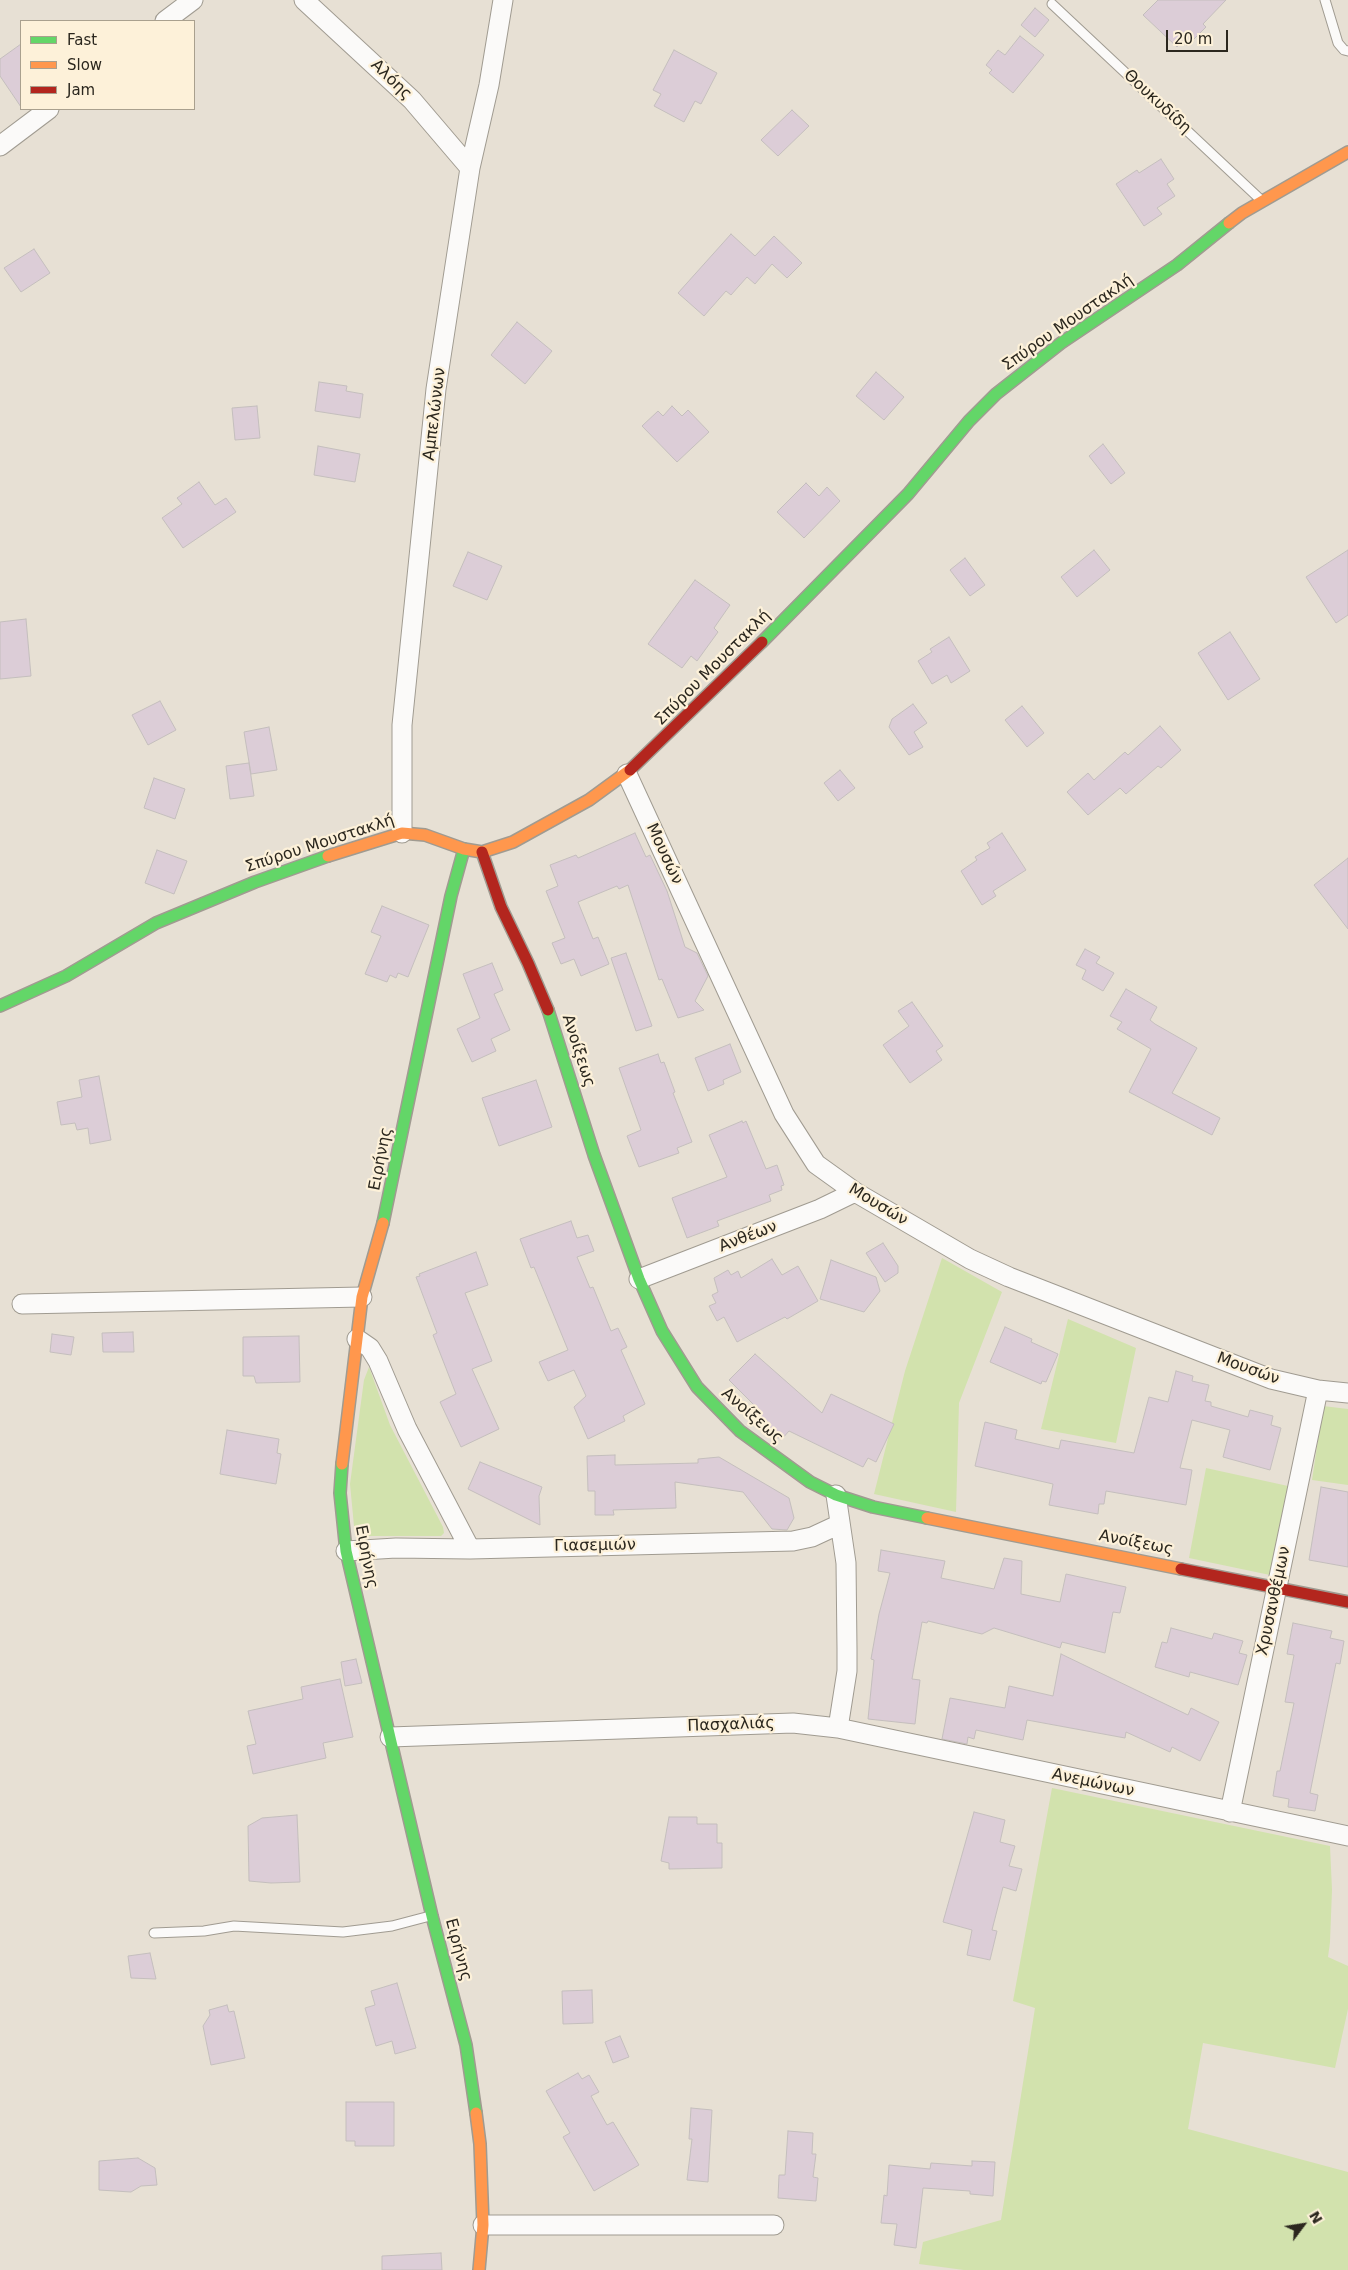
<!DOCTYPE html>
<html>
<head>
<meta charset="utf-8">
<style>
	body { margin:0 }
	#map { position:relative; width:1348px; height:2270px; overflow:hidden; background:#e7e0d4; font-family:"DejaVu Sans",sans-serif }
	canvas { display:block }
	.legend { position:absolute; left:20px; top:20px; width:175px; height:90px; box-sizing:border-box; background:#fdf1d9; border:1px solid #a9a08e; margin:0; padding:6px 9px; list-style:none; font-size:15px; color:#2b271e }
	.legend li { display:flex; align-items:center; gap:10px; height:25px }
	.legend b { width:25px; border:1px solid #a9a08e }
	.north { position:absolute; left:1278px; top:2200px; width:50px; height:50px; -webkit-text-stroke:4px #fdf1d9; paint-order:stroke; rotate:59deg; font-size:14px; font-weight:700; line-height:20px; text-align:center; color:#2b271e }
	.north::after { content:''; display:block; margin:auto; width:18px; height:22px; background:#2b271e; clip-path:polygon(50% 0,100% 100%,50% 72%,0 100%) }
	.scale { position:absolute; left:1166px; top:30px; width:62px; height:22px; box-sizing:border-box; border:2px solid #2b271e; border-top:0; padding-left:6px; font-size:15px; line-height:18px; white-space:nowrap; color:#2b271e; -webkit-text-stroke:4px #fdf1d9; paint-order:stroke }
</style>
</head>
<body>
<div id="map">
<canvas width="1348" height="2270"></canvas>
<ul class="legend">
<li><b style="height:6px;background:#63d668"></b>Fast</li>
<li><b style="height:6px;background:#ff974d"></b>Slow</li>
<li><b style="height:6px;background:#b3261e"></b>Jam</li>
</ul>
<div class="north">N</div>
<div class="scale">20 m</div>
</div>
<script>
const g = document.querySelector('canvas').getContext('2d');
g.lineJoin = 'round';
function paint(path, color) { g.fillStyle = color; g.fill(path, 'evenodd'); }
const shape = rows => new Path2D(rows.map(r => 'M' + r).join(''));
function strokePath(path, color, width, dash) { g.strokeStyle = color; g.lineWidth = width; g.lineCap = dash ? 'butt' : 'round'; g.setLineDash(dash || []); g.stroke(path); }
function label(font, color, halo, rows, align = 'center') {
  g.font = font + ' "DejaVu Sans",sans-serif'; g.lineWidth = 4.5; g.setLineDash([]); g.textBaseline = 'middle'; g.strokeStyle = halo; g.fillStyle = color; for (const [text, x, y, turn = 0] of rows) {
    g.save(); g.translate(x, y); g.rotate((+turn || 0) * Math.PI / 180); g.textAlign = isNaN(turn) ? turn : align; if (halo) g.strokeText(text, 0, 0); g.fillText(text, 0, 0); g.restore();
  }
}
paint(shape([
	[942,1258,1002,1292,959,1403,956,1512,874,1494,905,1371],
	[1068,1319,1136,1348,1116,1443,1041,1429],
	[369,1367,390,1425,443,1527,444,1533,441,1536,364,1536,354,1526,350,1484,364,1380],
	[1323,1406,1348,1409,1348,1485,1312,1480],
	[1206,1468,1288,1486,1270,1575,1189,1558],
	[1052,1788,1330,1846,1332,1890,1330,1942,1328,1957,1348,1966,1348,2009,1335,2068,1203,2043,1188,2129,1348,2172,1348,2270,964,2270,919,2264,923,2242,1001,2220,1035,2008,1013,2001]
]), '#d2e2ad');
const building = shape([
	[1158,0,1226,0,1203,24,1206,27,1187,46,1182,41,1177,47,1143,15,1158,0],
	[1035,8,1049,20,1035,37,1021,25,1035,8],
	[1020,36,1044,55,1013,93,989,73,992,70,986,65,998,50,1005,55,1020,36],
	[21,44,21,107,0,76,0,59,21,44],
	[674,50,717,73,701,104,695,101,684,122,654,106,661,94,653,90,674,50],
	[792,110,809,126,778,156,761,140,792,110],
	[1161,159,1174,179,1167,184,1175,196,1157,208,1162,214,1144,226,1116,184,1137,170,1139,173,1161,159],
	[731,234,755,256,774,236,802,263,787,278,772,264,755,284,747,277,731,295,726,291,704,316,678,293,731,234],
	[34,249,50,273,21,292,4,268,34,249],
	[517,322,552,351,525,384,491,355,517,322],
	[876,372,904,397,884,420,856,396,876,372],
	[319,382,347,386,346,391,363,394,360,418,315,411,319,382],
	[257,406,260,438,235,440,232,408,257,406],
	[672,406,682,416,688,410,709,432,677,462,642,426,658,411,663,416,672,406],
	[1103,444,1125,473,1111,484,1089,456,1103,444],
	[318,446,360,454,355,482,314,475,318,446],
	[199,482,215,505,226,498,236,512,183,548,162,518,182,504,177,498,199,482],
	[806,483,819,496,827,487,840,501,804,538,777,512,806,483],
	[1094,550,1110,570,1077,597,1061,577,1094,550],
	[1348,550,1348,615,1336,623,1306,577,1348,550],
	[468,552,502,566,487,600,453,586,468,552],
	[965,558,985,585,970,596,950,570,965,558],
	[695,580,730,605,714,628,718,632,697,661,691,656,682,668,648,644,695,580],
	[26,619,31,676,0,679,0,622,26,619],
	[1230,632,1260,679,1228,700,1198,653,1230,632],
	[949,637,970,671,951,683,947,675,932,684,918,661,932,652,930,649,949,637],
	[160,701,176,730,148,745,132,715,160,701],
	[913,704,927,723,914,732,923,747,909,755,889,727,892,719,913,704],
	[1022,706,1044,733,1027,747,1005,720,1022,706],
	[1160,726,1181,750,1161,768,1158,766,1126,794,1120,788,1088,815,1067,792,1088,773,1094,780,1125,752,1128,755,1160,726],
	[269,727,277,770,251,774,244,732,269,727],
	[249,763,254,796,230,799,226,766,249,763],
	[840,770,855,788,838,801,824,783,840,770],
	[154,778,185,789,175,819,144,808,154,778],
	[635,833,646,857,650,855,667,891,685,947,697,953,708,976,695,1001,704,1010,678,1018,662,979,659,980,628,885,619,889,617,886,578,902,593,939,598,937,609,964,581,976,574,959,561,964,552,943,565,938,546,891,558,886,550,865,576,855,578,858,635,833],
	[1002,833,1026,870,993,891,996,896,982,905,961,871,977,860,975,857,990,848,987,843,1002,833],
	[157,850,187,861,174,894,145,883,157,850],
	[1348,858,1348,929,1314,885,1348,858],
	[382,906,429,925,408,977,398,973,396,978,390,975,387,982,365,974,381,936,371,932,382,906],
	[1085,949,1100,957,1096,963,1114,973,1103,991,1082,979,1086,970,1076,965,1085,949],
	[626,953,652,1026,636,1031,611,958,626,953],
	[492,963,503,990,494,994,510,1030,491,1039,496,1051,472,1062,457,1029,480,1018,463,974,492,963],
	[1126,989,1157,1007,1150,1020,1155,1024,1197,1048,1172,1093,1220,1118,1212,1135,1129,1092,1151,1049,1117,1029,1122,1022,1110,1016,1126,989],
	[912,1002,943,1046,936,1051,942,1060,910,1083,883,1045,909,1026,898,1011,912,1002],
	[730,1044,741,1072,723,1080,724,1084,708,1091,695,1058,730,1044],
	[658,1054,661,1063,664,1062,675,1092,673,1093,692,1142,677,1148,679,1153,639,1167,627,1136,641,1130,619,1068,658,1054],
	[99,1076,111,1140,90,1144,88,1128,77,1130,75,1123,61,1125,57,1102,82,1097,79,1080,99,1076],
	[536,1080,552,1127,499,1146,482,1098,536,1080],
	[742,1121,743,1123,746,1121,766,1169,777,1165,784,1185,781,1186,782,1190,769,1195,771,1201,717,1221,719,1226,687,1238,672,1198,727,1177,709,1135,742,1121],
	[571,1221,577,1238,588,1235,594,1251,577,1257,590,1288,593,1287,611,1331,618,1328,627,1347,621,1350,645,1404,623,1416,625,1421,588,1439,574,1407,586,1396,574,1370,548,1381,539,1362,568,1350,534,1267,531,1268,520,1239,571,1221],
	[883,1243,898,1266,898,1273,885,1282,866,1253,883,1243],
	[476,1252,488,1285,465,1293,492,1361,472,1369,499,1429,461,1447,440,1402,456,1394,433,1335,437,1333,416,1277,420,1276,419,1274,476,1252],
	[772,1259,782,1275,798,1266,818,1301,787,1319,785,1317,737,1342,724,1317,717,1321,709,1306,716,1303,712,1295,718,1292,714,1278,728,1270,731,1275,738,1271,741,1278,772,1259],
	[831,1260,876,1277,880,1291,864,1312,820,1299,831,1260],
	[1005,1327,1032,1339,1031,1342,1058,1354,1046,1382,1042,1381,1041,1384,990,1362,1005,1327],
	[133,1332,134,1352,103,1352,102,1333,133,1332],
	[52,1334,74,1337,71,1355,50,1352,52,1334],
	[299,1336,300,1382,256,1383,254,1376,243,1376,243,1337,299,1336],
	[755,1354,822,1413,831,1394,894,1424,876,1462,868,1458,863,1467,789,1431,781,1440,752,1415,758,1409,729,1380,755,1354],
	[1176,1371,1193,1376,1192,1381,1209,1385,1205,1401,1211,1402,1211,1406,1248,1417,1250,1410,1273,1416,1271,1425,1281,1428,1270,1470,1223,1457,1230,1430,1192,1420,1180,1468,1192,1470,1186,1505,1106,1491,1104,1504,1099,1504,1098,1514,1049,1505,1053,1484,975,1466,985,1422,1017,1430,1015,1439,1059,1449,1061,1440,1134,1453,1149,1397,1168,1402,1176,1371],
	[227,1430,279,1439,277,1453,281,1454,276,1484,220,1474,227,1430],
	[615,1455,615,1465,698,1463,698,1459,719,1457,789,1498,794,1518,787,1530,772,1529,743,1492,675,1482,676,1508,613,1510,614,1515,595,1515,595,1491,588,1491,587,1456,615,1455],
	[480,1462,542,1487,539,1496,540,1525,468,1489,480,1462],
	[1321,1487,1348,1492,1348,1567,1309,1560,1321,1487],
	[881,1550,945,1561,941,1578,994,1589,1004,1558,1022,1561,1021,1594,1060,1602,1066,1574,1126,1587,1120,1613,1113,1612,1105,1653,1062,1642,1060,1648,994,1628,982,1634,928,1621,927,1623,922,1622,912,1679,920,1680,915,1724,868,1719,874,1660,871,1659,879,1614,890,1573,878,1571,881,1550],
	[1293,1623,1332,1631,1330,1638,1344,1641,1340,1664,1336,1663,1310,1793,1318,1795,1315,1811,1288,1807,1289,1799,1273,1796,1277,1771,1280,1771,1294,1703,1285,1702,1294,1655,1287,1654,1293,1623],
	[1171,1628,1212,1639,1214,1633,1243,1641,1239,1653,1247,1655,1238,1685,1190,1672,1189,1677,1155,1667,1162,1642,1167,1643,1171,1628],
	[1061,1654,1188,1715,1191,1708,1219,1722,1200,1761,1172,1747,1170,1752,1126,1732,1125,1738,1027,1720,1023,1740,976,1730,974,1739,968,1737,967,1744,942,1739,950,1698,1005,1708,1009,1686,1053,1696,1061,1654],
	[356,1659,362,1683,345,1686,341,1662,356,1659],
	[340,1679,353,1737,323,1743,326,1758,253,1774,247,1746,256,1744,248,1711,303,1699,301,1687,340,1679],
	[974,1812,1005,1820,1000,1842,1015,1846,1009,1866,1022,1869,1016,1891,1003,1887,992,1930,997,1931,990,1960,967,1955,972,1930,943,1922,974,1812],
	[297,1815,300,1882,271,1883,249,1881,248,1826,262,1818,297,1815],
	[669,1817,697,1817,697,1824,717,1824,717,1843,722,1843,722,1868,669,1869,669,1863,661,1861,669,1817],
	[150,1953,156,1979,131,1978,128,1956,150,1953],
	[397,1983,416,2048,395,2054,392,2041,376,2046,365,2008,375,2005,371,1991,397,1983],
	[592,1990,593,2023,563,2024,562,1991,592,1990],
	[227,2005,229,2012,234,2011,245,2058,211,2065,203,2026,210,2015,209,2010,227,2005],
	[620,2036,629,2057,613,2063,605,2042,620,2036],
	[578,2073,582,2079,589,2075,599,2092,591,2096,607,2125,613,2122,639,2165,594,2191,563,2137,570,2133,546,2091,578,2073],
	[346,2102,394,2102,394,2146,355,2146,355,2141,346,2141,346,2102],
	[691,2108,712,2110,708,2182,687,2180,692,2139,689,2139,691,2108],
	[788,2131,813,2133,812,2154,816,2154,813,2177,818,2178,816,2201,778,2198,779,2175,785,2175,788,2131],
	[138,2158,155,2168,157,2185,141,2186,131,2192,99,2190,99,2161,138,2158],
	[972,2161,995,2162,993,2196,970,2194,970,2191,923,2188,916,2248,894,2245,897,2224,881,2223,884,2195,887,2196,889,2165,930,2169,931,2163,972,2166,972,2161],
	[441,2253,442,2270,382,2270,382,2256,441,2253]
]);
paint(building, '#dccdd7');
strokePath(building, '#c4bebd', 1);
const lane = shape([
	[1325,0,1338,43,1344,50,1348,51],
	[1052,4,1261,200],
	[154,1933,204,1931,234,1926,343,1932,392,1926,430,1916]
]);
const street = shape([
	[304,0,412,100,470,168],
	[165,21,193,0],
	[0,146,49,109],
	[627,774,784,1114,816,1164,855,1192,970,1259,1009,1277,1271,1379,1318,1390,1348,1393],
	[402,833,402,725,436,389,470,168,489,85,503,0],
	[639,1279,820,1209,855,1192],
	[22,1304,362,1297],
	[357,1339,370,1348,378,1361,407,1429,470,1549],
	[346,1551,396,1548,470,1549,793,1541,812,1537,840,1524],
	[838,1728,1348,1836],
	[390,1737,793,1723,838,1728,847,1671,847,1649,846,1563,836,1495],
	[1230,1812,1318,1390],
	[483,2225,774,2225]
]);
const fast = shape([
	[762,642,908,494,969,421,996,394,1061,343,1177,265,1229,223],
	[0,1006,66,976,156,923,255,882,328,856],
	[548,1010,594,1155,639,1279,662,1331,697,1387,740,1431,810,1482,836,1495,873,1507,927,1518],
	[383,1223,451,896,464,849],
	[342,1464,340,1493,346,1551,432,1916,466,2045,476,2113]
]);
const slow = shape([
	[1229,223,1242,213,1348,152],
	[328,856,402,833,425,835,464,849,482,852,513,842,589,800,630,770],
	[342,1464,362,1297,383,1223],
	[927,1518,1181,1569],
	[476,2113,480,2144,483,2225,479,2270]
]);
const jam = shape([
	[630,770,762,642],
	[482,852,501,907,528,963,548,1010],
	[1181,1569,1348,1602]
]);
strokePath(lane, '#a09b91', 11);
strokePath(street, '#a09b91', 21);
strokePath(fast, '#a09b91', 14);
strokePath(slow, '#a09b91', 14);
strokePath(jam, '#a09b91', 14);
strokePath(lane, '#fbfaf9', 9);
strokePath(street, '#fbfaf9', 19);
strokePath(fast, '#63d668', 11);
strokePath(slow, '#ff974d', 11);
strokePath(jam, '#b3261e', 11);
label('16px', '#2b271e', '#fdf1d9', [
	["Αλόης",391,80,44],
	["Θουκυδίδη",1157,102,43],
	["Σπύρου Μουστακλή",1068,323,-35],
	["Αμπελώνων",435,414,-83],
	["Σπύρου Μουστακλή",713,668,-45],
	["Σπύρου Μουστακλή",320,844,-18],
	["Μουσών",664,854,65],
	["Ανοίξεως",578,1051,72],
	["Ειρήνης",381,1159,-79],
	["Μουσών",878,1205,31],
	["Ανθέων",748,1237,-21],
	["Μουσών",1248,1369,20],
	["Ανοίξεως",752,1416,41],
	["Ανοίξεως",1136,1543,11],
	["Γιασεμιών",595,1546,-1],
	["Ειρήνης",366,1557,79],
	["Χρυσανθέμων",1274,1601,-78],
	["Πασχαλιάς",731,1725,-2],
	["Ανεμώνων",1093,1783,12],
	["Ειρήνης",458,1950,75]
]);
</script>
</body>
</html>
